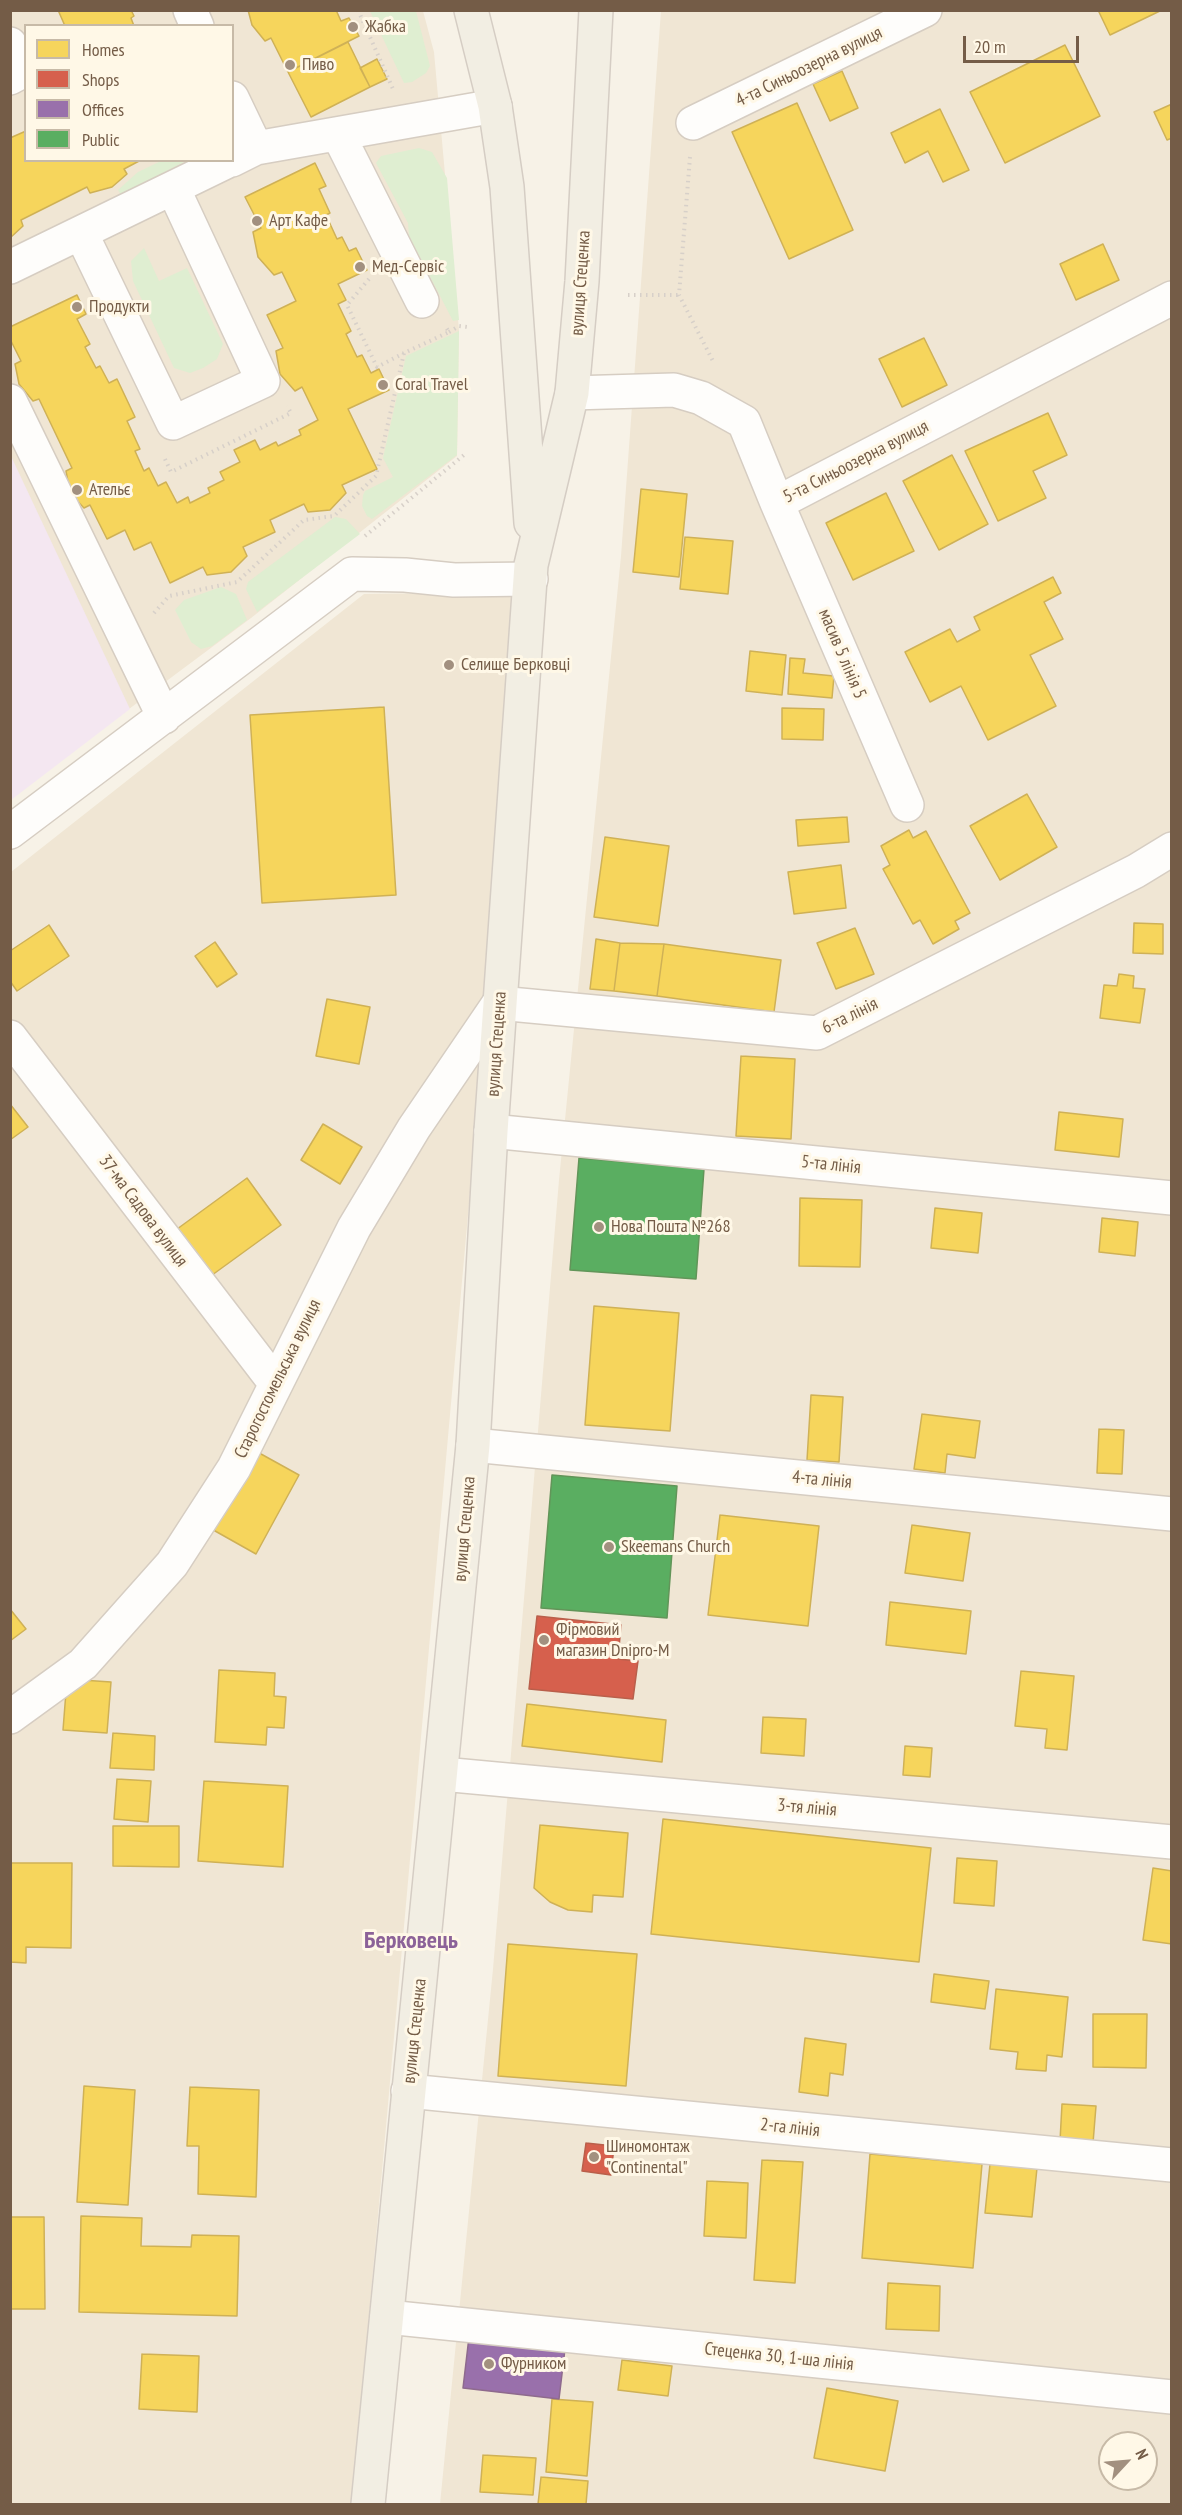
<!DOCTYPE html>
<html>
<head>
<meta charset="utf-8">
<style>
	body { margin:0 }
	#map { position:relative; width:1182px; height:2515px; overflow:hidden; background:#f7f2e7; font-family:"PT Sans Narrow",sans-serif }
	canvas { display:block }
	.frame { position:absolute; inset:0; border:12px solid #745c47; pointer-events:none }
	.legend { position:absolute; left:24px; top:24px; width:210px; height:138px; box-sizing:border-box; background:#fff8e7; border:2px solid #c7baa7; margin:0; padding:8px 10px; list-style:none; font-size:18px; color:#745c47 }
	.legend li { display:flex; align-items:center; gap:12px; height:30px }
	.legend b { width:30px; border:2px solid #c7baa7 }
	.north { position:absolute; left:1098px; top:2431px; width:60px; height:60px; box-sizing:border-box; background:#fff8e7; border:2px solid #c7baa7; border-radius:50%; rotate:64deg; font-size:16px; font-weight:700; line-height:24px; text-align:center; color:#745c47 }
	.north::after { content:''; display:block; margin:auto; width:21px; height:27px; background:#a2907f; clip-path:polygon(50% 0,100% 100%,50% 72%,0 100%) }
	.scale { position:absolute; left:963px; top:36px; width:116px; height:27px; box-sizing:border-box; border:3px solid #745c47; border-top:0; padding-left:8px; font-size:18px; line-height:21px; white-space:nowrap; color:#745c47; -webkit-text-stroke:4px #fff8e7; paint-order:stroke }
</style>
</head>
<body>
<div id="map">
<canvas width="1182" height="2515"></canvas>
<div class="frame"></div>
<ul class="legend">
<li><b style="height:16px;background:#f6d55c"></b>Homes</li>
<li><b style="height:16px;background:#d6604d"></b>Shops</li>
<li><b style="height:16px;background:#9970ab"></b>Offices</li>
<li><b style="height:16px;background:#5aae61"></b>Public</li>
</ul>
<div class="north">N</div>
<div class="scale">20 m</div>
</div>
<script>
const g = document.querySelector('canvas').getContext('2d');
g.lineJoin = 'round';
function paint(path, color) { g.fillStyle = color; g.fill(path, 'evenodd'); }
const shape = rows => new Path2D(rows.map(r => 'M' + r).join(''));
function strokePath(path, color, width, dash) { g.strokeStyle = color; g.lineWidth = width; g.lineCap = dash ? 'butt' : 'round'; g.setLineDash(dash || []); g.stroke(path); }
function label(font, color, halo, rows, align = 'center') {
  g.font = font + ' "PT Sans Narrow",sans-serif'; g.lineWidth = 6; g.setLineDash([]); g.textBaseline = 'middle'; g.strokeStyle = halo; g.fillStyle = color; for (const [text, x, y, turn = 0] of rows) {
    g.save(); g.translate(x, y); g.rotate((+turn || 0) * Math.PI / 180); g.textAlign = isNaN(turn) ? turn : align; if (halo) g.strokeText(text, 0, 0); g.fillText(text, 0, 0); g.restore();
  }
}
paint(shape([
	[11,11,423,11,434,52,459,330,457,456,251,618,11,797],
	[26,26,232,26,232,160,26,160],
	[661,11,1171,11,1171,2504,440,2504,493,1969,559,1180,621,556],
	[1110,2443,1146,2443,1146,2479,1110,2479],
	[520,592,482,1059,352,2504,11,2504,11,872,364,594]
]), '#f0e6d4');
paint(shape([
	[10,454,130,709,11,800,10,800]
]), '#f4e7f1');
paint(shape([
	[370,11,416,11,430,66,426,73,412,82,404,83],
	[419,148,432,152,447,178,459,320,453,321,409,236,408,223,376,163,381,156],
	[161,161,186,161,121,195,118,190,138,172],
	[144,248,159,281,187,268,223,344,217,359,203,368,190,373,174,368,133,281,131,261],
	[459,331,457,455,372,519,367,516,362,506,363,495,365,491,393,477,383,458,406,356],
	[335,517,346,519,360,534,257,612,246,589,248,582],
	[221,587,236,594,247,620,212,646,201,649,191,642,175,610,184,600]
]), '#dfeed1');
const homes = shape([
	[58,10,131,10,134,16,131,18,134,26,65,26,58,10],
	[248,10,336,10,341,21,349,18,359,36,288,72,271,38,265,41,252,25,248,10],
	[1098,10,1162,10,1110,35,1098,10],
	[348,42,370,87,311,117,288,72,348,42],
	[1065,45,1100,116,1005,163,970,92,1065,45],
	[377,59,387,79,370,87,360,68,377,59],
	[842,71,858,108,830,121,813,84,842,71],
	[797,103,853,230,789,259,732,132,797,103],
	[1172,104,1172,138,1167,140,1154,112,1172,104],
	[940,109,969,170,943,182,928,151,905,163,891,133,940,109],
	[26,131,26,160,141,160,124,169,127,174,112,187,90,193,87,187,21,220,23,226,10,238,10,138,26,131],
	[315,163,326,186,319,189,330,213,326,215,337,239,342,237,349,251,356,248,367,270,338,284,346,300,338,304,351,331,346,334,357,357,362,355,371,373,379,369,389,390,348,409,377,469,342,485,346,493,330,510,308,512,304,504,270,520,275,532,243,547,247,556,231,572,207,575,203,567,170,583,151,542,134,550,125,530,107,539,90,505,84,508,70,493,66,471,72,468,39,399,33,401,19,384,15,364,21,361,10,339,10,327,77,295,86,314,77,319,90,344,85,347,96,368,100,366,109,383,117,379,135,417,127,421,140,449,135,451,144,471,149,468,158,486,166,482,177,503,188,497,190,503,210,493,208,488,224,480,220,472,240,462,234,450,255,440,260,450,276,442,278,446,301,435,299,430,318,420,302,387,295,391,280,374,276,351,283,348,267,315,296,301,282,272,274,275,258,257,253,232,261,228,245,197,315,163],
	[1103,244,1119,280,1076,300,1060,264,1103,244],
	[924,338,947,385,902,407,879,359,924,338],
	[1048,413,1067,455,1033,471,1046,498,998,521,965,451,1048,413],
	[952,455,988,524,939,550,903,481,952,455],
	[641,489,687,494,679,577,633,572,641,489],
	[886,493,914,551,853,580,826,523,886,493],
	[685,537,733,541,728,594,680,589,685,537],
	[1053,577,1061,593,1044,602,1063,639,1030,655,1056,706,988,740,961,686,930,702,905,652,950,629,957,642,980,630,974,617,1053,577],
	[750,651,786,655,782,695,746,691,750,651],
	[790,658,805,659,803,673,834,676,832,698,788,694,790,658],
	[384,707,396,895,262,903,250,715,384,707],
	[782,708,824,709,823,740,782,739,782,708],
	[1027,794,1057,847,1000,880,970,826,1027,794],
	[847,817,849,842,798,846,796,820,847,817],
	[909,830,913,838,926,831,970,913,955,921,959,929,933,944,920,920,913,924,883,869,890,865,881,846,909,830],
	[605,837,669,846,658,926,594,917,605,837],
	[841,865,846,908,794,914,788,872,841,865],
	[1134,923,1163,924,1163,954,1133,953,1134,923],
	[49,925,69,956,17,991,10,981,10,951,49,925],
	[855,928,874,974,836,989,817,943,855,928],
	[596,939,620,943,614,991,590,989,596,939],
	[215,942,237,974,217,987,195,956,215,942],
	[620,943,664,944,657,996,614,991,620,943],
	[664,944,781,960,774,1012,657,996,664,944],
	[1119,974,1134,976,1133,988,1145,989,1140,1023,1100,1018,1104,985,1117,986,1119,974],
	[327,999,370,1007,359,1064,316,1056,327,999],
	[741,1056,795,1059,791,1139,736,1136,741,1056],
	[10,1104,28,1127,10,1140,10,1104],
	[1059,1112,1123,1119,1119,1157,1055,1150,1059,1112],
	[323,1124,362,1147,340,1184,301,1160,323,1124],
	[247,1178,281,1225,208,1278,173,1232,247,1178],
	[800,1198,862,1200,860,1267,799,1266,800,1198],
	[935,1208,982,1213,978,1253,931,1248,935,1208],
	[1102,1218,1138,1222,1135,1256,1099,1252,1102,1218],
	[594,1306,679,1313,670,1431,585,1425,594,1306],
	[811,1395,843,1397,839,1462,807,1460,811,1395],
	[922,1414,980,1421,975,1458,947,1454,945,1473,914,1469,922,1414],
	[1099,1429,1124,1430,1122,1474,1097,1473,1099,1429],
	[252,1449,299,1475,256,1554,208,1527,252,1449],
	[720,1515,819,1526,808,1626,708,1615,720,1515],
	[912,1525,970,1533,963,1581,905,1573,912,1525],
	[890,1602,971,1611,966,1654,886,1645,890,1602],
	[10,1609,26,1629,10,1641,10,1609],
	[219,1670,275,1673,274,1696,286,1697,284,1728,267,1727,266,1745,215,1742,219,1670],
	[1021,1671,1074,1676,1067,1750,1045,1748,1047,1729,1015,1726,1021,1671],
	[67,1679,111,1682,107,1733,63,1730,67,1679],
	[527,1704,666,1720,662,1762,522,1746,527,1704],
	[763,1717,806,1719,804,1756,761,1753,763,1717],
	[113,1733,155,1736,154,1770,110,1768,113,1733],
	[905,1746,932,1748,930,1777,903,1775,905,1746],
	[117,1779,151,1781,148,1822,114,1819,117,1779],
	[204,1781,288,1786,283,1867,198,1861,204,1781],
	[663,1819,931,1848,919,1962,651,1934,663,1819],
	[540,1825,628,1833,623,1897,593,1895,592,1912,568,1910,550,1902,534,1888,540,1825],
	[113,1826,179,1826,179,1867,113,1866,113,1826],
	[957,1858,997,1861,994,1906,954,1903,957,1858],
	[10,1863,72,1863,71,1948,26,1947,26,1963,10,1962,10,1863],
	[1153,1868,1172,1871,1172,1944,1143,1940,1153,1868],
	[508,1944,637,1954,626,2086,498,2076,508,1944],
	[934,1974,989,1981,985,2009,931,2002,934,1974],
	[996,1989,1068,1997,1062,2057,1047,2055,1046,2071,1016,2069,1018,2052,990,2049,996,1989],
	[1093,2014,1147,2014,1146,2068,1093,2067,1093,2014],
	[805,2038,846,2044,843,2075,830,2073,828,2096,799,2092,805,2038],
	[84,2086,135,2090,128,2205,77,2202,84,2086],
	[190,2087,259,2090,256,2197,198,2194,199,2146,187,2146,190,2087],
	[1062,2104,1096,2106,1093,2143,1060,2141,1062,2104],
	[870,2154,982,2164,973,2268,862,2258,870,2154],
	[762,2160,803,2162,795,2283,754,2280,762,2160],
	[990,2164,1037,2168,1032,2217,985,2213,990,2164],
	[707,2181,748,2183,746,2238,704,2236,707,2181],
	[81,2216,142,2218,141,2246,191,2247,192,2235,239,2236,237,2316,79,2312,81,2216],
	[10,2217,44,2217,45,2309,10,2309,10,2217],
	[888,2283,940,2286,939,2331,886,2329,888,2283],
	[142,2354,199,2356,197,2412,139,2409,142,2354],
	[622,2360,672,2366,668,2396,618,2390,622,2360],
	[827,2388,898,2401,885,2471,814,2458,827,2388],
	[552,2399,593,2402,587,2476,546,2472,552,2399],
	[483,2455,536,2458,533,2495,480,2492,483,2455],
	[541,2477,588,2481,586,2504,538,2504,541,2477]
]);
paint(homes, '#f6d55c');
strokePath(homes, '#cfb156', 1.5);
const shops = shape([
	[537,1616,621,1625,618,1659,638,1661,633,1699,529,1689,537,1616],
	[586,2143,614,2146,611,2175,582,2171,586,2143]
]);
paint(shops, '#d6604d');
strokePath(shops, '#b95f4b', 1.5);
const offices = shape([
	[469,2337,565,2349,559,2399,463,2388,469,2337]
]);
paint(offices, '#9970ab');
strokePath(offices, '#8e6a8d', 1.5);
const public = shape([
	[579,1158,704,1169,696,1279,570,1270,579,1158],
	[552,1475,677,1486,667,1618,541,1608,552,1475]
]);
paint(public, '#5aae61');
strokePath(public, '#629559', 1.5);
const minor = shape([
	[190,10,197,26],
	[10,44,23,71,10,78],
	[232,98,256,148],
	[693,123,925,10],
	[338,134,422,301],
	[232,160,256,148,495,106],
	[81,233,173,423,263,381,173,188],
	[10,267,230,160],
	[572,393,674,390,701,398,744,422,777,503,1172,298],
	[10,401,164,717],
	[777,503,907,805],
	[10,832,352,574,405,575,454,580,531,579],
	[10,1037,276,1384],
	[491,1131,1172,1198],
	[473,1445,1172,1514],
	[10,1717,83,1664,172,1564,234,1468,354,1228,414,1128,499,1003,817,1033,1136,871,1172,849],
	[442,1774,1172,1842],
	[408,2091,1172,2165],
	[387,2317,1172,2397]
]);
const major = shape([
	[471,10,495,106,507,187,531,523],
	[368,2504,473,1445,491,1131,531,565,572,393,582,281,596,10]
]);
strokePath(minor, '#d6cdc2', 36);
strokePath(major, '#d5cdc4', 36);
strokePath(shape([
	[358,10,393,89],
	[690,157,679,295,714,363],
	[369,279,347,305,377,367,404,353],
	[628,295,679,295],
	[449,332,459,326,468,327],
	[165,459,171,472,291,413,287,406],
	[365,536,464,455],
	[154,613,169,596,237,582,304,520,334,516,376,476,404,353,449,332,445,326]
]), '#d7d0c9', 4, [1.5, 4.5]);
strokePath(minor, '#fefdfb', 33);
strokePath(major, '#f2eee3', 33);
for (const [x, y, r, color] of [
	[353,27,6,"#a2907f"],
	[290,65,6,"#a2907f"],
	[257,221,6,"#a2907f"],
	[360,267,6,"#a2907f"],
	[77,307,6,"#a2907f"],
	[383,385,6,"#a2907f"],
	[77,490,6,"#a2907f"],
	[449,665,6,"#a2907f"],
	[599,1227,6,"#a2907f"],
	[609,1547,6,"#a2907f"],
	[544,1640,6,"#a2907f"],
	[594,2157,6,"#a2907f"],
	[489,2364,6,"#a2907f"]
]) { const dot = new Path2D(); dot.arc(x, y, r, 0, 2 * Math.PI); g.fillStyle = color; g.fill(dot); strokePath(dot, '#fff8e7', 2); }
label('18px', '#745c47', '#fff8e7', [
	["Жабка",365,27],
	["Пиво",302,65],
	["Арт Кафе",269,221],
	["Мед-Сервіс",372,267],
	["Продукти",89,307],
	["Coral Travel",395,385],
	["Ательє",89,490],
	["Селище Берковці",461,665],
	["Нова Пошта №268",611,1227],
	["Skeemans Church",621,1547],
	["Фірмовий",556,1630],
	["магазин Dnipro-M",556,1651],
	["Шиномонтаж",606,2147],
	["\"Continental\"",606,2168],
	["Фурником",501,2364]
], 'left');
label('18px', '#745c47', '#fff8e7', [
	["4-та Синьоозерна вулиця",809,67,-26],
	["вулиця Стеценка",581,283,-86],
	["5-та Синьоозерна вулиця",856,462,-27],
	["масив 5 лінія 5",842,654,67],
	["6-та лінія",850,1016,-26],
	["вулиця Стеценка",497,1044,-86],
	["5-та лінія",831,1165,6],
	["37-ма Садова вулиця",143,1211,53],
	["Старогостомельська вулиця",278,1379,-64],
	["4-та лінія",822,1480,5],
	["вулиця Стеценка",465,1529,-85],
	["3-тя лінія",807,1808,5],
	["вулиця Стеценка",415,2031,-84],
	["2-га лінія",790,2128,6],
	["Стеценка 30, 1-ша лінія",779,2357,6]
]);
label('bold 24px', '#8c6298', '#fff8e7', [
	["Берковець",411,1941]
]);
</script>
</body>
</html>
